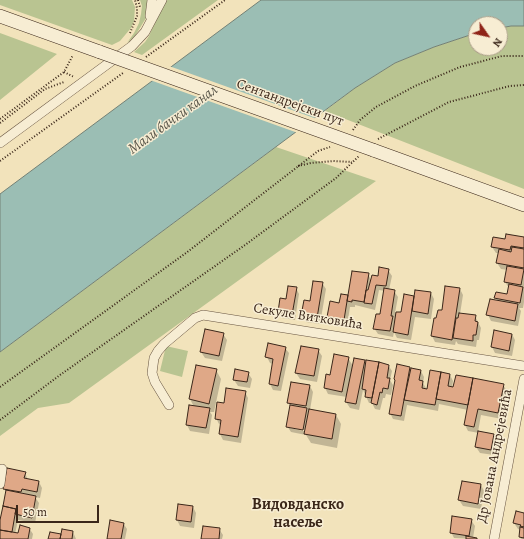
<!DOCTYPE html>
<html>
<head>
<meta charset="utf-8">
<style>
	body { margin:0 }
	#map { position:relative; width:524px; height:539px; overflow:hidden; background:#f2e3bb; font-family:Alegreya,serif }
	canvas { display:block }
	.north { position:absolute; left:468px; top:16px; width:40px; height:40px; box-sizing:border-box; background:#f7edd3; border:1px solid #ab9d89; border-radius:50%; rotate:124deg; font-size:11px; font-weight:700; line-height:16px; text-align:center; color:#3a2619 }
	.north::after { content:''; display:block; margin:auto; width:14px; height:18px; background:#8f2418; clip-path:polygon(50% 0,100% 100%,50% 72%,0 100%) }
	.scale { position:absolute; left:16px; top:505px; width:83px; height:18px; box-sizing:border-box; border:2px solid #3a2619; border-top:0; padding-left:5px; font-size:12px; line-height:14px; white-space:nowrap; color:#3a2619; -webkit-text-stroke:3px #f7edd3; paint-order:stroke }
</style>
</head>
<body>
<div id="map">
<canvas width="524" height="539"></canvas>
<div class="north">N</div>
<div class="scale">50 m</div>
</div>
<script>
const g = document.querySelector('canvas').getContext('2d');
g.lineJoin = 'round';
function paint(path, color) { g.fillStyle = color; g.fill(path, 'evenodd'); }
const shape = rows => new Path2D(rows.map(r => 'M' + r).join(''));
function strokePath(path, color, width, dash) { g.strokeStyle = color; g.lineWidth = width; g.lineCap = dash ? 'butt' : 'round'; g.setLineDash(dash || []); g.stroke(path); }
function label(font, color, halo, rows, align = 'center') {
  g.font = font + ' Alegreya,serif'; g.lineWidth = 3; g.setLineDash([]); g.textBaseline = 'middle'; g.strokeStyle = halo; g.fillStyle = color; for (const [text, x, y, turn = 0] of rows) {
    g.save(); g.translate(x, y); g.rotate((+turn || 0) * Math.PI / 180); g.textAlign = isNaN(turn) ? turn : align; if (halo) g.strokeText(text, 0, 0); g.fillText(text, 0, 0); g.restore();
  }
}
paint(shape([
	[0,0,132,0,135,7,134,21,131,28,120,41,112,45,0,5],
	[140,0,149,0,146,18,135,36,127,43,134,33,139,23,141,14,142,6],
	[165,0,218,0,142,55,134,52,145,42,149,36],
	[511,26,524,26,524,189,325,111,355,88,395,63,434,47,476,33,476,48,500,48,500,28],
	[0,33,57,54,0,100],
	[276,147,376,181,69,403,38,408,0,436,0,352],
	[166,346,188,351,182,377,160,371]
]), '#b9c491');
const water = shape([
	[261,0,524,0,524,26,511,26,500,28,500,24,476,24,476,33,434,47,395,63,355,88,0,352,0,194,261,0]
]);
paint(water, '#9bbeb4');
strokePath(water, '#748176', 1);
paint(shape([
	[169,66,317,119,298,133,150,80]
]), '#f2e3bb');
paint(shape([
	[524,238,524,302,523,308,519,308,521,311,518,326,491,321,488,315,497,301,496,298,508,295,509,288,505,282,508,270,501,269,497,263,499,253,496,253,492,247,506,241],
	[388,270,392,276,389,290,394,291,398,297,395,313,402,314,405,296,415,297,431,293,434,299,431,319,415,317,411,340,397,338,394,332,393,337,378,334,374,328,381,315,385,291,379,290,375,310,355,305,355,307,350,307,347,326,332,323,328,317,331,302,340,304,349,296,368,274,371,280,379,277],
	[322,283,326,289,320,324,306,322,302,316],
	[296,288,299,294,295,320,282,318,279,312],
	[460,289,463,295,460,314,475,316,481,328,479,340,477,340,476,347,458,344,456,341,455,345,435,342,432,336,437,319],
	[223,334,227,340,222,361,205,358,201,352],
	[512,334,515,340,512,356,495,353,492,347],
	[285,348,289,353,281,391,273,390,270,384,273,364,270,363,267,357],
	[318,350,322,356,317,382,300,379,296,373],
	[348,358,353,366,364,361,366,365,388,365,392,371,390,380,393,385,391,395,386,394,385,398,383,398,380,410,375,409,372,403,369,403,363,390,359,410,350,408,346,402,347,397,328,394,325,388,331,376],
	[398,365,421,371,424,377,423,383,427,390,450,375,453,381,452,387,503,385,507,391,502,419,481,415,478,432,493,434,497,440,494,455,480,453,476,447,479,433,468,431,465,425,468,410,439,404,438,411,407,405,404,421,393,419,390,413],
	[197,366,216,370,221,379,214,412,210,412,212,415,209,434,190,431,187,425,194,407,190,399],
	[248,373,252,379,250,388,238,386,234,380],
	[310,386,313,392,310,410,336,415,341,424,337,448,311,443,306,435,291,432,287,426,291,407,289,403],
	[290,426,308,430,308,432,290,428],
	[245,392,248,398,241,443,223,440,220,434,221,425,219,424,216,418],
	[25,473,28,480,39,482,42,488,40,498,35,497,39,503,35,523,18,520,15,534,19,535,29,528,33,534,32,539,0,539,0,527,7,493,4,488],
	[481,485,484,491,481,509,463,506,459,500],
	[193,507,196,513,194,528,180,526,177,520],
	[524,514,524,539,521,539,520,537,521,530,518,529,514,523],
	[471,520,475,526,473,538,477,539,454,538,451,532],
	[123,523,127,529,125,539,108,539],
	[219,529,223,535,222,539,202,539],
	[62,530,73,532,76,539,49,539,61,535]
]), '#0003');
const building = shape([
	[506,234,524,237,524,248,511,246,510,250,491,247,493,237,505,239,506,234],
	[512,247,524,249,524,268,496,263,499,249,511,252,512,247],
	[507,266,524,269,521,285,504,282,507,266],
	[379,267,389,269,386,286,376,285,372,304,364,303,366,290,368,290,372,275,378,276,379,267],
	[352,271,369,273,364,302,352,300,352,302,347,301,352,271],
	[313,281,323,282,317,318,301,316,304,300,310,301,313,281],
	[509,284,523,287,520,303,494,298,496,292,507,294,509,284],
	[288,286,297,287,292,315,278,312,280,298,286,299,288,286],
	[445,286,460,288,452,340,431,336,434,318,436,318,438,310,442,310,445,286],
	[384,288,395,290,391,316,393,316,390,331,373,329,376,314,380,314,384,288],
	[415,290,431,292,428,314,412,311,415,290],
	[341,294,348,295,344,320,327,317,330,301,339,303,341,294],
	[404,294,414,296,408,335,393,332,396,312,401,312,404,294],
	[490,299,518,304,515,321,486,315,490,299],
	[459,313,476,315,475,321,478,322,476,335,473,335,473,341,453,338,456,318,458,318,459,313],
	[205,329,224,333,219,356,200,352,205,329],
	[494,330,512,334,509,351,491,347,494,330],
	[268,343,286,347,278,386,269,384,273,359,265,357,268,343],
	[301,346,319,349,314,376,295,373,301,346],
	[334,354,349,357,342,392,324,388,326,374,330,375,334,354],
	[354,358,365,360,356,404,345,402,354,358],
	[366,360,379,362,372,398,365,397,366,390,362,389,366,360],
	[379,362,389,365,387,378,390,378,388,389,383,388,382,393,380,392,377,405,371,403,379,362],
	[397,364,410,367,401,416,389,414,395,380,394,379,397,364],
	[196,365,217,369,209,404,189,399,196,365],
	[411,368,421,370,419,380,423,381,422,388,427,389,430,370,441,372,435,405,404,400,411,368],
	[235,369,249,372,247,382,233,380,235,369],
	[441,372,450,374,448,386,453,387,456,375,473,378,468,405,436,399,441,372],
	[473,378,504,384,498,413,478,409,474,427,464,425,473,378],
	[291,382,310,385,306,406,287,403,291,382],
	[226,388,246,391,238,437,219,434,221,420,215,419,217,402,224,403,226,388],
	[189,405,210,408,206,428,186,425,189,405],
	[290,405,307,408,303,430,286,427,290,405],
	[309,409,336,414,332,439,304,434,309,409],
	[478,431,494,434,491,450,475,447,478,431],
	[7,468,26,472,24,478,39,481,37,492,22,489,21,492,3,489,7,468],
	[462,481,481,484,478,504,458,500,462,481],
	[6,490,36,496,32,518,15,514,16,509,3,506,6,490],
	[178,504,193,506,191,522,176,520,178,504],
	[3,506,16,509,12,532,0,530,0,520,3,506],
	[516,511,524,513,524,527,520,526,521,525,513,523,516,511],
	[452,516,472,519,469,536,450,533,452,516],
	[110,520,124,523,121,539,107,539,110,520],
	[20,525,30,528,28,539,0,539,0,530,18,533,20,525],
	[203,526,220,528,219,539,201,539,203,526],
	[520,527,524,528,524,538,519,537,520,527],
	[62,529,73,531,72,539,60,539,62,529],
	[50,532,61,534,60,539,48,539,50,532],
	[466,536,477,538,477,539,466,539,466,536]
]);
paint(building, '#dfa887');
strokePath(building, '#3a2619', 1);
const street = shape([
	[150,16,152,0],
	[0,143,132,46,145,32,162,0],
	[169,405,155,382,152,373,154,358,158,351,164,344,195,318,203,315,524,366],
	[0,484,2,469],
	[494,539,524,379]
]);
const secondary = shape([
	[0,16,100,52],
	[373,150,524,205]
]);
strokePath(street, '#685542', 10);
strokePath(secondary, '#3a2619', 14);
strokePath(shape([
	[138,0,140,7],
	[130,33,137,16,137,8,135,0],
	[146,57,225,0],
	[64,72,74,77],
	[0,119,64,72,73,55],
	[0,123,45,89,64,82],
	[353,130,360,120,376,107,415,86,460,67,502,56,524,56],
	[378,139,449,102,510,86,524,85],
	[0,161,123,73],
	[298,166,311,163,333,161,352,162],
	[0,387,186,253,318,151,330,147],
	[0,420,60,375,245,245,336,178,359,156]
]), '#3a2619', 2, [1, 2]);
strokePath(street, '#f7edd3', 9);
strokePath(secondary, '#f7edd3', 13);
const secondaryBridge = shape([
	[100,52,373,150]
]);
strokePath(secondaryBridge, '#3a2619', 14, []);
strokePath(secondaryBridge, '#f7edd3', 13);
label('14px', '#3a2619', '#f7edd3', [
	["Сентандрејски пут",290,103,20],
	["Секуле Витковића",308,317,9],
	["Др Јована Андрејевића",495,456,-79]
]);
label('italic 15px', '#575448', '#f7edd3', [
	["Мали бачки канал",173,120,-36]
]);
label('bold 16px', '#3a2619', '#f7edd3', [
	["Видовданско",298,505],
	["насеље",298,523]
]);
</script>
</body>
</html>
